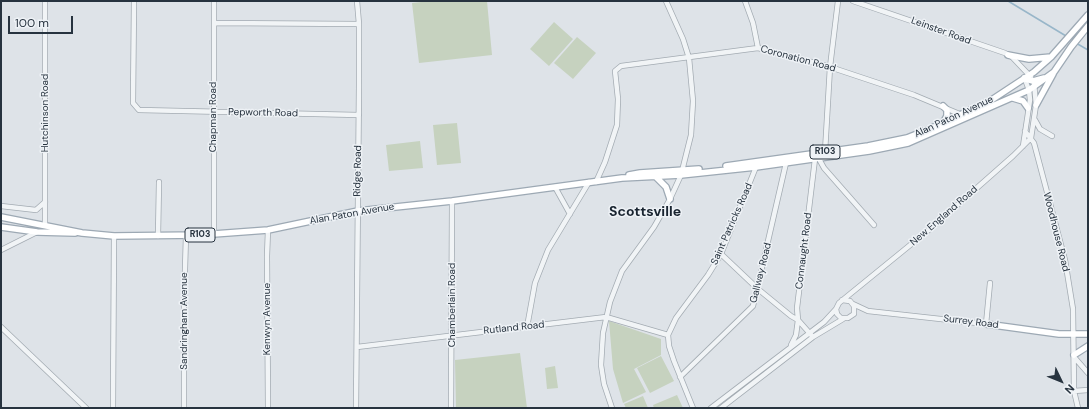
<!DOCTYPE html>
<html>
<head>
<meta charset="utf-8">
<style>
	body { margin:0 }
	#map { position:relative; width:1089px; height:409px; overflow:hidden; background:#dee3e8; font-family:"DM Sans",sans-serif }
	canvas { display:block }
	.frame { position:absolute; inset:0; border:2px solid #27333f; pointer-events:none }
	.north { position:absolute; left:1041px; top:361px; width:40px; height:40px; -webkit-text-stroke:3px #eef2f6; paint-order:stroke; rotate:133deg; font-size:11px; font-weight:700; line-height:16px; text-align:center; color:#27333f }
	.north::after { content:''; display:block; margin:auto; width:14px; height:18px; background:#27333f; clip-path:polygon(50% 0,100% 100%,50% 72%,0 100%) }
	.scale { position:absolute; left:8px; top:16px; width:65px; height:18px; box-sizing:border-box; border:2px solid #27333f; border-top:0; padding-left:5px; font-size:12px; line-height:14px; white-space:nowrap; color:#27333f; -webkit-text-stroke:3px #eef2f6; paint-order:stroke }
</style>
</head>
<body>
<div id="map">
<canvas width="1089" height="409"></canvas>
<div class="frame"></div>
<div class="north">N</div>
<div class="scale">100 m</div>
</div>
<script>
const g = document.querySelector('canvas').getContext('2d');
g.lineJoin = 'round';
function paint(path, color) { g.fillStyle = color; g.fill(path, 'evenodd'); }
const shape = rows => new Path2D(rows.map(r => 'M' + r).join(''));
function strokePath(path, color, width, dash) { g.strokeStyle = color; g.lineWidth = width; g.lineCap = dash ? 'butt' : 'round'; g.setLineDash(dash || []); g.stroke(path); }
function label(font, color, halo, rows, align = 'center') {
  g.font = font + ' "DM Sans",sans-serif'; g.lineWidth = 3; g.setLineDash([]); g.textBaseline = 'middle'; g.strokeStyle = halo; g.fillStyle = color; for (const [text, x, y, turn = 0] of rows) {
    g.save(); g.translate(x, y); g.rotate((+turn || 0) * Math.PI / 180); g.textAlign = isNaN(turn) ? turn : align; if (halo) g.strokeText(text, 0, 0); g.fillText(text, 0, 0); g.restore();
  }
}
paint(shape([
	[430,1,487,1,492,55,419,63,412,3],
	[554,22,573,39,549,66,530,49],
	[577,37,596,53,573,79,554,63],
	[457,123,461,163,437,165,433,125],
	[420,141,423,168,389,171,386,145],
	[609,321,661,339,661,355,634,369,646,392,623,403,613,369],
	[520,353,527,408,456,408,455,360],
	[661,356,674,381,650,393,637,368],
	[555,366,558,388,547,389,545,368],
	[677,395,683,408,654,408,653,405],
	[643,396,648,408,626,408,624,404]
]), '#c6d2bf');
strokePath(shape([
	[1008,1,1066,36],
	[1076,43,1088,50]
]), '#98b6c9', 1.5);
const minor = shape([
	[45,1,45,225],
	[134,1,133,103,139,110,359,115],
	[745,1,753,23,758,48],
	[853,1,1005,53,1012,57,1031,77],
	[214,23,359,24],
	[1035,120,1040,129,1052,136],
	[1025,131,1034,143,1065,260,1073,309,1074,391,1078,408],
	[1023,146,1030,100,1029,90,1024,77],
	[825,152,830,67,838,1],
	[819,159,824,168,874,225],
	[596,182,605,162,617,125,618,99,615,71,621,66,758,48,830,67,914,95,962,115],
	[555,187,570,214],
	[1,206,36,210,45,202],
	[268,230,267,256,268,408],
	[214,234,214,1],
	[158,236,159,182],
	[1,250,37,232],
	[721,254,758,289,791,316,798,320,796,335,791,345],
	[842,300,850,301,854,306,854,314,848,318,841,318,837,314,836,309,839,303,936,224,1013,156,1031,138,1036,105,1034,83],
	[853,304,868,311,986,324,990,283],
	[1,327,86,408],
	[527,327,535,283,548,250,589,182],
	[813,337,798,320,797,308,815,159],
	[357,347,606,317,668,335],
	[1074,357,1088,373],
	[680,377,753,306,786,163],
	[1074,391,1088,390],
	[113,408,114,236],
	[184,408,184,303,186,235],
	[356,408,359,85,359,24,357,1],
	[451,408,452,201],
	[612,408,604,384,601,365,603,333,610,302,622,271,654,227,670,199,681,175,691,135,693,101,689,58,683,39,666,1],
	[693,408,674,361,669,346,668,335,676,318,708,275,721,254,756,167],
	[711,408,824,322,836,309],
	[721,408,813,337,843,319]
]);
const major = shape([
	[1008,55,1029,59,1051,57],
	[1025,79,1033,81,1044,78],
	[1013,98,1023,101,1028,108],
	[1036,105,1053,74],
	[943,123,947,116,947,110,943,106],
	[726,166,868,146,907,138,932,128,990,101,1034,72,1051,57,1088,15],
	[629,175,640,173,699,169],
	[655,176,666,187,670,199],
	[1,217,82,233,114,236,200,235,268,230,358,211,452,201,622,178,681,175,756,167,869,151,908,143,1029,90,1054,72,1071,47,1088,26],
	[1,227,37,232,75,233],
	[986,324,1059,334,1088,334],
	[1074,355,1088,346]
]);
strokePath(minor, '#a3abb2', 6);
strokePath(major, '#9da9b4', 8);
strokePath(minor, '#f1f4f6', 4.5);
strokePath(major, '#fff', 5.5);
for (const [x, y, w] of [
	[825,152,30],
	[200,235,30]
]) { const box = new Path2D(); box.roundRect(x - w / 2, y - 7, w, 14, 3); g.fillStyle = '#eef2f6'; g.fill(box); strokePath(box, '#27333f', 1); }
label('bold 9px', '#27333f', null, [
	["R103",825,152],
	["R103",200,235]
]);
label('10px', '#27333f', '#eef2f6', [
	["Leinster Road",941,31,20],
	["Coronation Road",798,59,15],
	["Hutchinson Road",45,113,-90],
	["Pepworth Road",263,113,1],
	["Chapman Road",213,117,-90],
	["Alan Paton Avenue",954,117,-25],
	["Ridge Road",358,171,-89],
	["Alan Paton Avenue",352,214,-10],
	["New England Road",944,216,-41],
	["Saint Patricks Road",732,224,-66],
	["Woodhouse Road",1056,232,76],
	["Connaught Road",804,251,-83],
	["Gallway Road",761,273,-76],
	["Chamberlain Road",452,305,-90],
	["Kenwyn Avenue",267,319,-90],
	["Sandringham Avenue",184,321,-90],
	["Surrey Road",971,322,7],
	["Rutland Road",514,328,-6]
]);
label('bold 14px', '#192430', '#eef2f6', [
	["Scottsville",645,212]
]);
</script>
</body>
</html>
